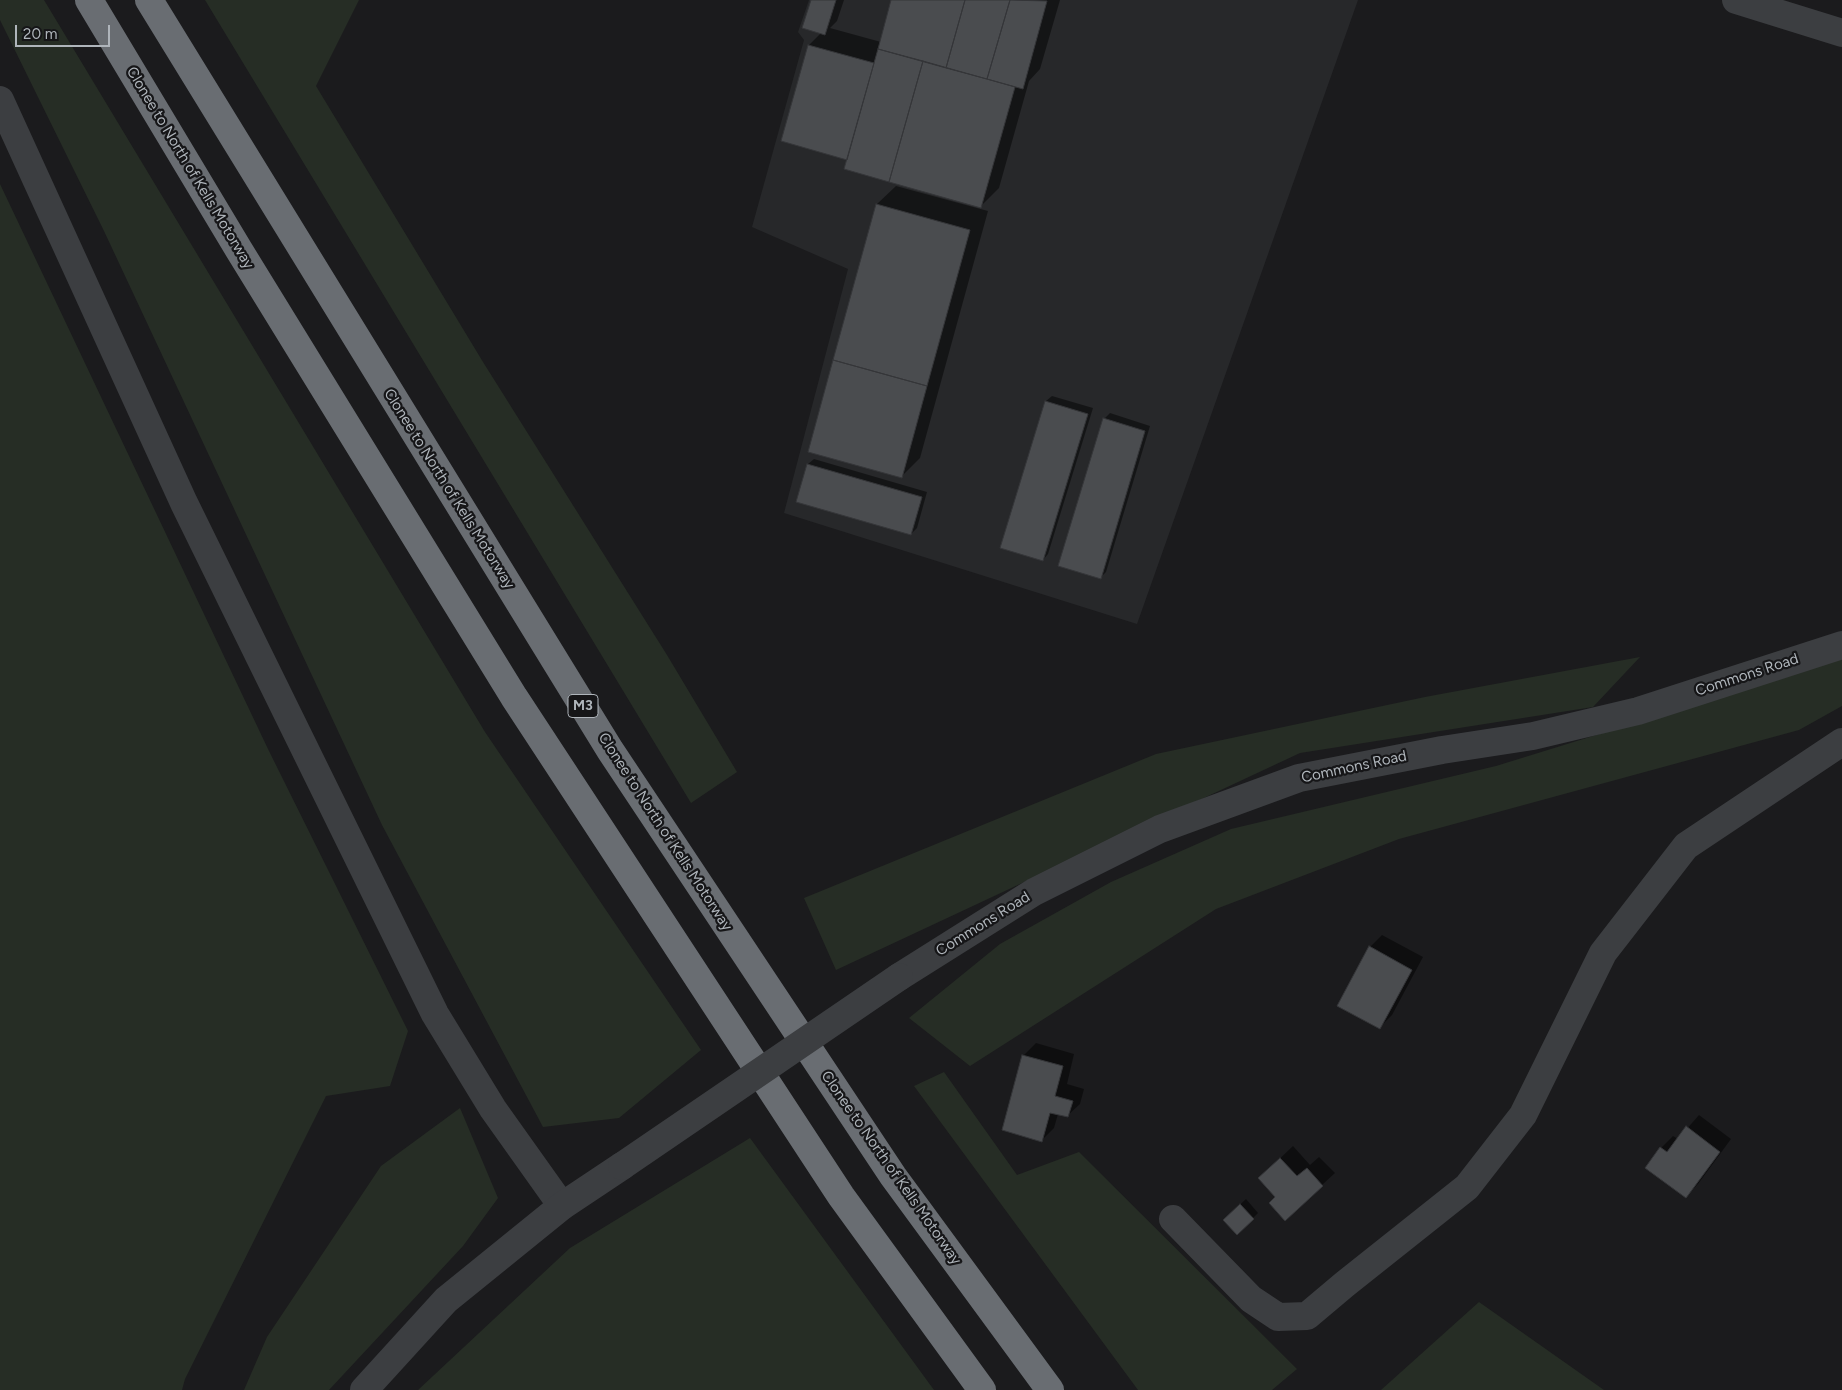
<!DOCTYPE html>
<html>
<head>
<meta charset="utf-8">
<style>
	body { margin:0 }
	#map { position:relative; width:1842px; height:1390px; overflow:hidden; background:#1b1b1d; font-family:Figtree,sans-serif }
	canvas { display:block }
	.scale { position:absolute; left:15px; top:25px; width:95px; height:22px; box-sizing:border-box; border:2px solid #afb5bb; border-top:0; padding-left:6px; font-size:15px; line-height:18px; white-space:nowrap; color:#afb5bb; -webkit-text-stroke:4px #161618; paint-order:stroke }
</style>
</head>
<body>
<div id="map">
<canvas width="1842" height="1390"></canvas>
<div class="scale">20 m</div>
</div>
<script>
const g = document.querySelector('canvas').getContext('2d');
g.lineJoin = 'round';
function paint(path, color) { g.fillStyle = color; g.fill(path, 'evenodd'); }
const shape = rows => new Path2D(rows.map(r => 'M' + r).join(''));
function strokePath(path, color, width, dash) { g.strokeStyle = color; g.lineWidth = width; g.lineCap = dash ? 'butt' : 'round'; g.setLineDash(dash || []); g.stroke(path); }
function label(font, color, halo, rows, align = 'center') {
  g.font = font + ' Figtree,sans-serif'; g.lineWidth = 4.5; g.setLineDash([]); g.textBaseline = 'middle'; g.strokeStyle = halo; g.fillStyle = color; for (const [text, x, y, turn = 0] of rows) {
    g.save(); g.translate(x, y); g.rotate((+turn || 0) * Math.PI / 180); g.textAlign = isNaN(turn) ? turn : align; if (halo) g.strokeText(text, 0, 0); g.fillText(text, 0, 0); g.restore();
  }
}
paint(shape([
	[809,0,1358,0,1137,624,784,513,848,269,752,227,804,40,798,32]
]), '#27282a');
paint(shape([
	[0,0,44,0,485,732,701,1050,619,1118,543,1127,382,825,104,231,0,20],
	[205,0,359,0,316,86,483,362,667,655,737,772,691,803],
	[0,184,268,749,408,1031,390,1086,326,1096,185,1379,182,1390,0,1390],
	[1640,657,1593,707,1300,753,836,970,804,898,1156,754,1425,697],
	[1842,659,1842,706,1799,730,1399,839,1216,909,970,1066,909,1018,1000,944,1111,882,1231,829,1496,766],
	[944,1072,1017,1175,1079,1152,1297,1369,1272,1390,1138,1390,914,1086],
	[460,1108,498,1198,463,1246,329,1390,244,1390,267,1337,381,1166],
	[750,1138,934,1390,418,1390,570,1248],
	[1479,1302,1604,1390,1381,1390]
]), '#262d25');
paint(shape([
	[813,0,844,0,837,21,830,28,881,42,893,0,1060,0,1040,69,1029,81,999,188,980,207,848,159,783,141,809,45,822,32],
	[896,186,988,211,920,458,902,476,810,451,877,204],
	[1052,396,1093,408,1048,554,1043,560,1046,401],
	[1110,413,1150,426,1106,572,1100,578,1104,419],
	[814,459,927,492,917,528,911,534,808,464],
	[1382,935,1423,957,1392,1015,1380,1027,1370,947],
	[1036,1043,1074,1054,1067,1084,1084,1089,1080,1104,1067,1116,1058,1114,1054,1128,1042,1140,1023,1056],
	[1699,1115,1731,1139,1698,1184,1686,1196,1661,1148,1673,1136,1678,1139],
	[1293,1146,1310,1165,1319,1157,1335,1173,1285,1219,1272,1166],
	[1246,1199,1258,1213,1253,1218,1230,1214]
]), '#0007');
const building = shape([
	[811,0,836,0,825,35,802,28,811,0],
	[891,0,965,0,946,68,878,49,891,0],
	[965,0,1010,0,987,79,946,68,965,0],
	[1010,0,1047,1,1023,89,987,79,1010,0],
	[808,45,874,63,847,160,781,141,808,45],
	[878,49,923,61,889,182,844,169,878,49],
	[923,61,1015,87,981,208,889,182,923,61],
	[876,204,970,230,927,386,833,360,876,204],
	[833,360,927,386,902,478,808,452,833,360],
	[1045,401,1088,414,1043,561,1000,548,1045,401],
	[1103,418,1145,431,1101,579,1058,566,1103,418],
	[807,464,922,497,911,535,796,502,807,464],
	[1369,946,1412,970,1380,1029,1337,1006,1369,946],
	[1022,1055,1063,1066,1055,1096,1073,1101,1068,1117,1050,1113,1042,1142,1002,1130,1022,1055],
	[1686,1126,1720,1152,1686,1198,1645,1168,1660,1147,1667,1152,1686,1126],
	[1280,1158,1297,1176,1307,1168,1323,1186,1285,1221,1269,1203,1275,1197,1258,1178,1280,1158],
	[1240,1204,1254,1219,1237,1235,1223,1220,1240,1204]
]);
paint(building, '#4a4c4f');
strokePath(building, '#353639', 1);
strokePath(shape([
	[1736,0,1842,33],
	[0,100,184,503,435,1014,493,1109,562,1206],
	[1173,1219,1251,1299,1278,1317,1307,1316,1345,1284,1467,1187,1523,1115,1603,953,1686,846,1842,742]
]), '#3c3e41', 28);
strokePath(shape([
	[899,977,1034,892,1160,829,1299,778,1442,750,1533,736,1638,711,1842,645],
	[364,1390,446,1300,562,1206,622,1166]
]), '#3c3e41', 28);
strokePath(shape([
	[89,0,239,250,514,697,841,1196,982,1390],
	[149,0,610,750,893,1176,1050,1390]
]), '#696d72', 28);
strokePath(shape([
	[622,1166,899,977]
]), '#3c3e41', 28);
for (const [x, y, w] of [
	[583,706,30]
]) { const box = new Path2D(); box.roundRect(x - w / 2, y - 11.5, w, 23, 4); g.fillStyle = '#161618'; g.fill(box); strokePath(box, '#afb5bb', 1); }
label('bold 14px', '#afb5bb', null, [
	["M3",583,706]
]);
label('15px', '#afb5bb', '#161618', [
	["Clonee to North of Kells Motorway",190,168,59],
	["Clonee to North of Kells Motorway",449,489,58],
	["Commons Road",1747,675,-18],
	["Commons Road",1354,767,-12],
	["Clonee to North of Kells Motorway",665,832,57],
	["Commons Road",983,924,-32],
	["Clonee to North of Kells Motorway",891,1168,55]
]);
</script>
</body>
</html>
